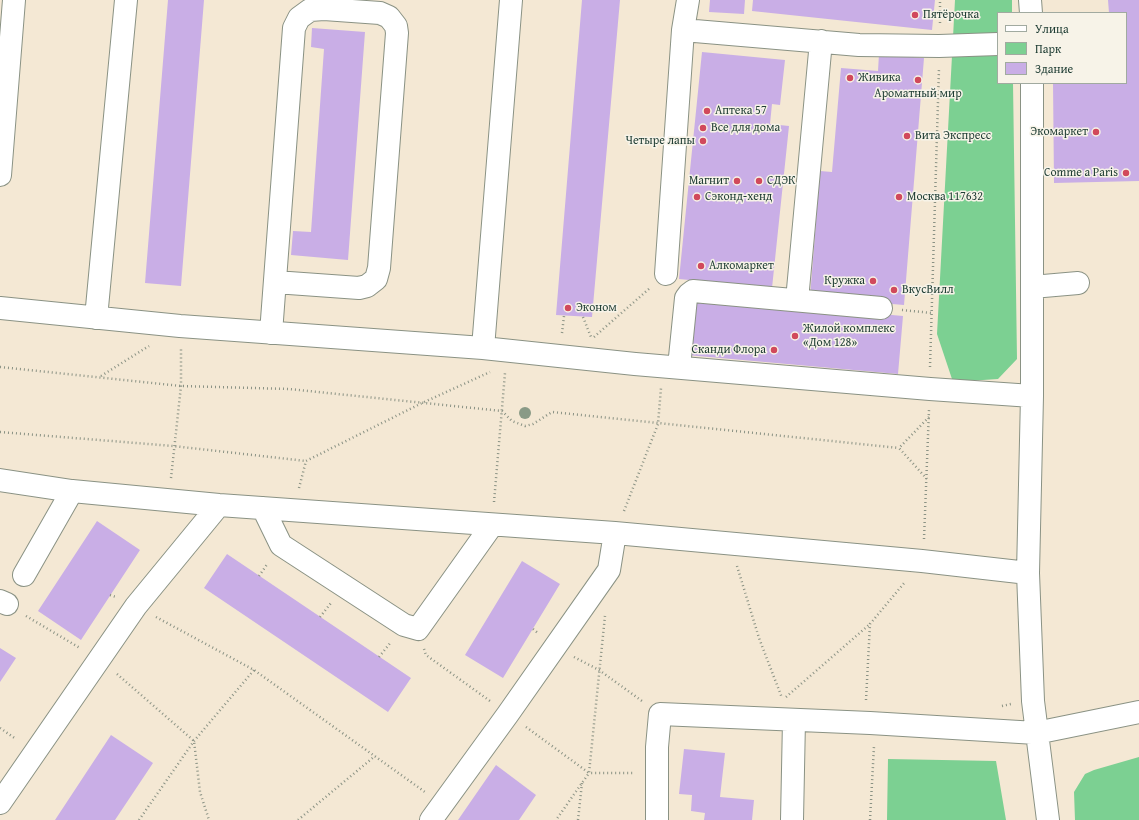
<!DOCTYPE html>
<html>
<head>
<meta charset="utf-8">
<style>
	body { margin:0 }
	#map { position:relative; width:1139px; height:820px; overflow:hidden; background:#f4e8d4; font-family:"Gentium Book Plus",serif }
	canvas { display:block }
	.legend { position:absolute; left:997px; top:12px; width:130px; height:72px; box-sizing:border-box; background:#f7f3e8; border:1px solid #a1aaa0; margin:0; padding:5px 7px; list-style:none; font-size:12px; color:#1f3d34 }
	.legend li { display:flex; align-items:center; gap:8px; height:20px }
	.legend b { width:20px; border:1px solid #a1aaa0 }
</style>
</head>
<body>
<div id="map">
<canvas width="1139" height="820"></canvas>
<ul class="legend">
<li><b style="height:5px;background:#fff"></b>Улица</li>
<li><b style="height:11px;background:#7cd092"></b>Парк</li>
<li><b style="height:11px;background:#c9aee6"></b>Здание</li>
</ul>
</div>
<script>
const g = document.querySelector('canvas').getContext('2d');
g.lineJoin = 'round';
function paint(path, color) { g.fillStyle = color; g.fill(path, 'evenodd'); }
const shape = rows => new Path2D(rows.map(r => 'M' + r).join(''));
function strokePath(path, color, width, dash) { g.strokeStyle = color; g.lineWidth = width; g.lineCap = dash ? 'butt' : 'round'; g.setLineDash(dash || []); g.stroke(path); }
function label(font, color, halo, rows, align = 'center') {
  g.font = font + ' "Gentium Book Plus",serif'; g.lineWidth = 3; g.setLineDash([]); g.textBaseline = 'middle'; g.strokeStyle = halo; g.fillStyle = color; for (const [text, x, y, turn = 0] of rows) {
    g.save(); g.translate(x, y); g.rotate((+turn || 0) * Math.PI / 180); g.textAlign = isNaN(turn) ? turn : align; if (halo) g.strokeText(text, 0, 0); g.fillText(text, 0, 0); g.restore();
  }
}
paint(shape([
	[955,0,1012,0,1012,13,998,13,998,83,1013,83,1017,359,998,379,953,382,937,334],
	[1139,757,1139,820,1075,820,1074,792,1085,774,1094,770],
	[888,759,996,761,1006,820,887,820]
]), '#7cd092');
paint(shape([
	[168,0,204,0,181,286,145,283],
	[582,0,620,0,592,317,556,315],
	[710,0,745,0,744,14,709,12],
	[753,0,935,0,932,30,752,11],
	[1108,0,1139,0,1139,181,1054,183,1053,83,1126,83,1126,13,1109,13],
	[312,28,365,32,348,260,291,255,293,231,311,232,324,49,311,47],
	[702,52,785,60,780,105,772,104,770,124,789,126,772,288,679,279],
	[879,54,924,58,904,305,810,297,820,171,832,172,841,68,878,71],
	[692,297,903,316,898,374,687,355],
	[97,521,140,550,81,640,38,611],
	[227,554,411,678,388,712,204,588],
	[522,561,560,584,503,678,465,655],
	[0,648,16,658,0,682],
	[111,735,153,763,115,820,55,820],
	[684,749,725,753,720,797,754,800,752,820,704,820,705,813,691,811,692,795,679,794],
	[496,765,536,795,519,820,458,820]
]), '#c9aee6');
const minor = shape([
	[688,0,683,30,859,45,939,46,998,44],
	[1030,0,1031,13],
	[1032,83,1032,396,1028,573,1033,701,1048,820],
	[0,175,14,0],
	[666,274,683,30],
	[1032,287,1078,283],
	[797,300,821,41],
	[0,308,180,326,483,348,635,364,930,389,1032,396],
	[96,318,126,0],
	[271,333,294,28,299,18,310,10,324,9,380,13,389,17,396,26,397,33,379,268,376,279,367,286,359,288,275,282],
	[483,348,511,0],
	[679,367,686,298,689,294,693,291,881,308],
	[0,480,72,491,219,505,615,533,922,561,1028,573],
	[263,508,281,545,404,625,418,629,492,525],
	[24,575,72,491],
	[0,601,7,604],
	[0,803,136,606,219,505],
	[431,820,508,714,609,570,615,533],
	[657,820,657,747,660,714,870,723,1036,733,1139,712],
	[792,820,794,720]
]);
strokePath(minor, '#8a9284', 24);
strokePath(shape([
	[940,23,940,0],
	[902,310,932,313],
	[583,317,591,337],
	[562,333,564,316],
	[594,337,650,288],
	[0,367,181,386,289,389,502,411,512,421,525,426,533,424,552,412,899,448],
	[930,367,939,68],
	[101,376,149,346],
	[0,432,173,446,306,461],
	[171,478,181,386,181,348],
	[927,479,899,448,929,417],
	[299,488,306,461,420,404,490,372],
	[494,502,505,373],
	[624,511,658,424,661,388],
	[924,539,929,410],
	[737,566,759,638,782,698],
	[259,576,268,563],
	[110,595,116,597],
	[26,616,80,648],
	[605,616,589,773,634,773],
	[156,617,254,670,425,792],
	[320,617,331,603],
	[533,629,539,634],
	[424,649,426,655,490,701],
	[379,657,391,642],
	[574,657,599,670,642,701],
	[117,674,194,741,200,792,209,820],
	[786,697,870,624],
	[866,700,870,624,905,582],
	[1002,706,1011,704],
	[526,727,589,773,556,820],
	[0,728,16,739],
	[139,820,194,741,254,670],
	[298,820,375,756],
	[578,820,582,783],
	[870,820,874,746]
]), '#8a9284', 2.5, [1, 3]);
strokePath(minor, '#fff', 22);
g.fillStyle = '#899a86';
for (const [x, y] of [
	[525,413]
]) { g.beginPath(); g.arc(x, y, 6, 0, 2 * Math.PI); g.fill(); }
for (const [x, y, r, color] of [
	[915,15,4,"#d1495b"],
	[850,78,4,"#d1495b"],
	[918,80,4,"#d1495b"],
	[707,111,4,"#d1495b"],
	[703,128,4,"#d1495b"],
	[1096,132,4,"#d1495b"],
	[907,136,4,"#d1495b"],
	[703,141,4,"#d1495b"],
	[1126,173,4,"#d1495b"],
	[737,181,4,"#d1495b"],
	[759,181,4,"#d1495b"],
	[697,197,4,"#d1495b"],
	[899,197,4,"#d1495b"],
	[701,266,4,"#d1495b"],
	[873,281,4,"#d1495b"],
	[894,290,4,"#d1495b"],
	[568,308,4,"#d1495b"],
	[795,336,4,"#d1495b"],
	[774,350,4,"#d1495b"]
]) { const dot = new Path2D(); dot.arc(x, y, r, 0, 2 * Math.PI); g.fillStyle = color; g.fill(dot); strokePath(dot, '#f7f3e8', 1.5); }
label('12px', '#1f3d34', '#f7f3e8', [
	["Пятёрочка",923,15],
	["Живика",858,78],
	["Ароматный мир",918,94,"center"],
	["Аптека 57",715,111],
	["Все для дома",711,128],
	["Экомаркет",1088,132,"right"],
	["Вита Экспресс",915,136],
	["Четыре лапы",695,141,"right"],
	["Comme a Paris",1118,173,"right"],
	["Магнит",729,181,"right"],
	["СДЭК",767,181],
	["Сэконд-хенд",705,197],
	["Москва 117632",907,197],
	["Алкомаркет",709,266],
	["Кружка",865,281,"right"],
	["ВкусВилл",902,290],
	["Эконом",576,308],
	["Жилой комплекс",803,329],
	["«Дом 128»",803,343],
	["Сканди Флора",766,350,"right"]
], 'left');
</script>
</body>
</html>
